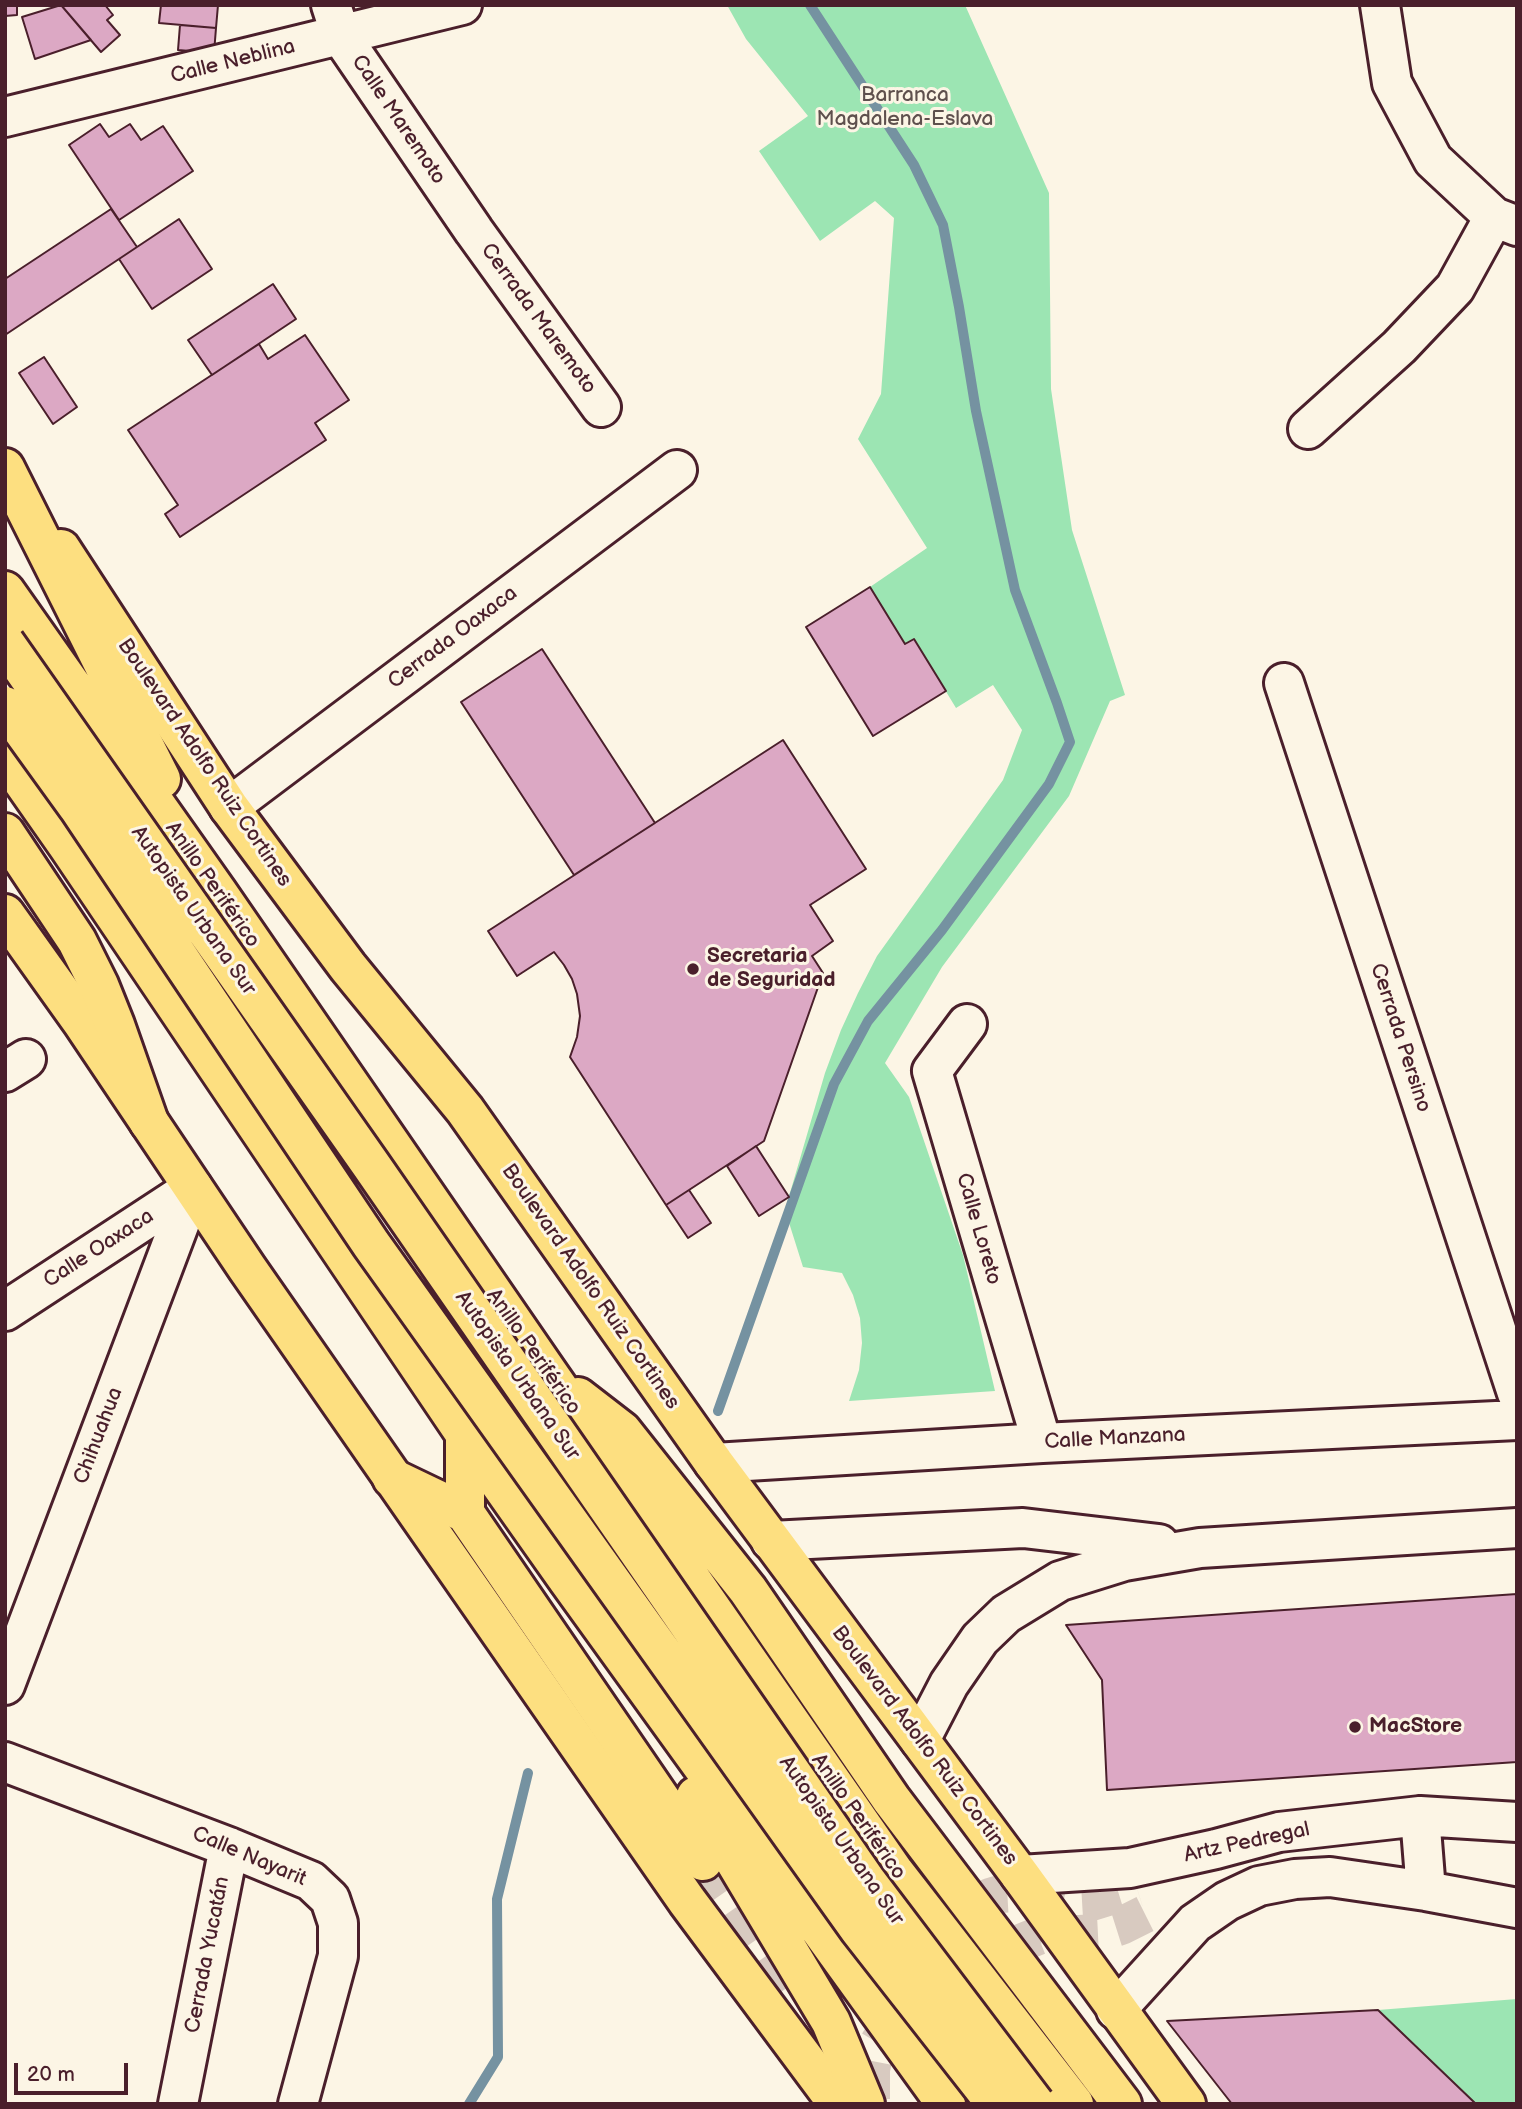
<!DOCTYPE html>
<html>
<head>
<meta charset="utf-8">
<style>
	body { margin:0 }
	#map { position:relative; width:1522px; height:2109px; overflow:hidden; background:#fcf5e5; font-family:"Balsamiq Sans",sans-serif }
	canvas { display:block }
	.frame { position:absolute; inset:0; border:7px solid #4a1f2b; pointer-events:none }
	.scale { position:absolute; left:14px; top:2063px; width:114px; height:32px; box-sizing:border-box; border:4px solid #4a1f2b; border-top:0; padding-left:9px; font-size:21px; line-height:24px; white-space:nowrap; color:#4a1f2b; -webkit-text-stroke:5px #fcf5e5; paint-order:stroke }
</style>
</head>
<body>
<div id="map">
<canvas width="1522" height="2109"></canvas>
<div class="frame"></div>
<div class="scale">20 m</div>
</div>
<script>
const g = document.querySelector('canvas').getContext('2d');
g.lineJoin = 'round';
function paint(path, color) { g.fillStyle = color; g.fill(path, 'evenodd'); }
const shape = rows => new Path2D(rows.map(r => 'M' + r).join(''));
function strokePath(path, color, width, dash) { g.strokeStyle = color; g.lineWidth = width; g.lineCap = dash ? 'butt' : 'round'; g.setLineDash(dash || []); g.stroke(path); }
function label(font, color, halo, rows, align = 'center') {
  g.font = font + ' "Balsamiq Sans",sans-serif'; g.lineWidth = 6; g.setLineDash([]); g.textBaseline = 'middle'; g.strokeStyle = halo; g.fillStyle = color; for (const [text, x, y, turn = 0] of rows) {
    g.save(); g.translate(x, y); g.rotate((+turn || 0) * Math.PI / 180); g.textAlign = isNaN(turn) ? turn : align; if (halo) g.strokeText(text, 0, 0); g.fillText(text, 0, 0); g.restore();
  }
}
paint(shape([
	[727,5,965,5,1049,193,1051,389,1072,530,1125,695,1110,701,1069,796,942,967,885,1063,909,1097,963,1255,995,1391,849,1401,859,1370,862,1343,860,1318,853,1295,842,1273,803,1267,785,1210,825,1073,841,1030,858,993,877,956,1003,780,1022,730,993,685,956,708,914,639,905,644,870,587,927,548,858,439,881,394,894,218,875,201,820,241,759,151,808,116,746,39],
	[1517,1999,1517,2104,1476,2104,1378,2010]
]), '#9ce5b3');
strokePath(shape([
	[718,1411,834,1084,868,1021,942,930,1049,784,1070,742,1057,703,1015,590,976,411,959,307,943,225,914,165,810,5],
	[469,2104,498,2057,497,1899,528,1773]
]), '#7592a1', 10);
const building = shape([
	[5,5,17,5,17,15,5,16,5,5],
	[61,5,91,40,35,59,22,17,61,5],
	[61,5,105,5,113,15,107,20,120,35,101,52,61,5],
	[161,5,218,5,216,28,159,23,161,5],
	[180,25,216,28,214,53,178,50,180,25],
	[100,124,109,137,130,124,141,140,163,126,193,171,119,220,69,145,100,124],
	[111,209,137,247,5,335,5,279,111,209],
	[179,219,212,269,152,309,119,259,179,219],
	[273,284,296,319,212,375,188,340,273,284],
	[305,335,349,400,315,423,326,440,180,537,165,514,178,505,128,430,259,344,268,359,305,335],
	[44,357,77,407,53,424,19,373,44,357],
	[870,587,905,644,914,639,946,691,873,736,806,627,870,587],
	[542,649,655,823,574,875,461,702,542,649],
	[783,740,866,869,810,905,833,941,812,956,823,973,764,1141,666,1205,570,1057,577,1037,580,1016,577,994,572,979,564,965,554,952,517,976,488,931,783,740],
	[756,1146,789,1197,759,1216,727,1166,756,1146],
	[689,1190,711,1223,688,1238,666,1205,689,1190],
	[1517,1594,1517,1762,1107,1790,1102,1680,1066,1625,1517,1594],
	[1378,2010,1476,2104,1232,2104,1167,2021,1378,2010]
]);
paint(building, '#dca8c4');
strokePath(building, '#4a1f2b', 2);
strokePath(shape([
	[973,1908,990,1897,1000,1894,1017,1893,1071,1904,1088,1903,1137,1888],
	[1007,1952,1023,1942,1038,1936,1099,1933,1121,1926,1145,1914]
]), '#d8cac0', 38, [38, 19]);
strokePath(shape([
	[703,1861,794,1991],
	[871,2099,871,2070,875,2049,887,2029,898,2019,915,2008]
]), '#d8cac0', 38, [38, 19]);
const minor = shape([
	[331,5,341,36,474,231,601,407],
	[1380,5,1392,83,1433,160,1494,217,1517,226],
	[5,117,462,5],
	[1308,429,1399,347,1455,288,1494,217],
	[1284,683,1517,1393],
	[229,807,677,470],
	[967,1024,932,1071,1042,1443],
	[5,1072,26,1059],
	[5,1311,193,1188],
	[714,1463,1042,1443,1517,1420],
	[771,1541,1023,1528,1159,1544],
	[5,1685,193,1188],
	[920,1740,949,1684,980,1639,1006,1614,1060,1581,1124,1561,1200,1548,1517,1528],
	[5,1762,229,1847,311,1881,330,1899,338,1923,338,1956,298,2104],
	[1420,1816,1426,1891],
	[1020,1875,1130,1868,1216,1849,1279,1832,1420,1816,1517,1822],
	[1116,2010,1195,1923,1227,1901,1259,1886,1295,1879,1330,1877,1426,1891,1517,1908],
	[178,2104,229,1847]
]);
const major = shape([
	[61,549,229,807,348,967,465,1110,714,1463,1020,1875,1186,2104],
	[5,914,82,1022,247,1268,687,1901,838,2104]
]);
const highway = shape([
	[5,468,161,779],
	[5,591,218,893,548,1373,895,1873,1074,2104],
	[5,756,68,846,465,1434,568,1580,946,2104],
	[5,833,77,941,99,985,115,1025,149,1122],
	[578,1397,622,1431,748,1590,891,1799,1122,2104],
	[465,1434,465,1513,703,1861],
	[392,1478,465,1513],
	[696,1796,831,2022,865,2104]
]);
strokePath(minor, '#4a1f2b', 44);
strokePath(major, '#4a1f2b', 44);
strokePath(highway, '#4a1f2b', 44);
strokePath(minor, '#fcf5e5', 38);
strokePath(major, '#fddf80', 38);
strokePath(highway, '#fddf80', 38);
const highwayBridge = shape([
	[5,643,371,1165,867,1882,1035,2104],
	[5,706,78,807,371,1244,859,1929,996,2104]
]);
strokePath(highwayBridge, '#4a1f2b', 44, []);
strokePath(highwayBridge, '#fddf80', 38);
for (const [x, y, r, color] of [
	[693,969,7,"#4a1f2b"],
	[1355,1727,7,"#4a1f2b"]
]) { const dot = new Path2D(); dot.arc(x, y, r, 0, 2 * Math.PI); g.fillStyle = color; g.fill(dot); strokePath(dot, '#fcf5e5', 2.5); }
label('21px', '#4a1f2b', '#fcf5e5', [
	["Calle Neblina",233,62,-14],
	["Calle Maremoto",398,120,56],
	["Cerrada Maremoto",538,319,54],
	["Cerrada Oaxaca",453,638,-37],
	["Boulevard Adolfo Ruiz Cortines",204,763,56],
	["Anillo Periférico",212,885,55],
	["Autopista Urbana Sur",193,911,55],
	["Cerrada Persino",1400,1038,72],
	["Calle Loreto",978,1229,74],
	["Calle Oaxaca",99,1249,-33],
	["Boulevard Adolfo Ruiz Cortines",590,1287,55],
	["Anillo Periférico",533,1352,55],
	["Autopista Urbana Sur",517,1376,55],
	["Chihuahua",99,1436,-69],
	["Calle Manzana",1115,1439,-3],
	["Boulevard Adolfo Ruiz Cortines",924,1746,53],
	["Anillo Periférico",858,1817,55],
	["Autopista Urbana Sur",841,1841,55],
	["Artz Pedregal",1247,1843,-12],
	["Calle Nayarit",249,1857,23],
	["Cerrada Yucatán",208,1955,-79]
]);
label('21px', '#5e504d', '#fcf5e5', [
	["Barranca",905,96],
	["Magdalena-Eslava",905,120]
]);
label('bold 21px', '#4a1f2b', '#fcf5e5', [
	["Secretaria",707,957],
	["de Seguridad",707,981],
	["MacStore",1369,1727]
], 'left');
</script>
</body>
</html>
